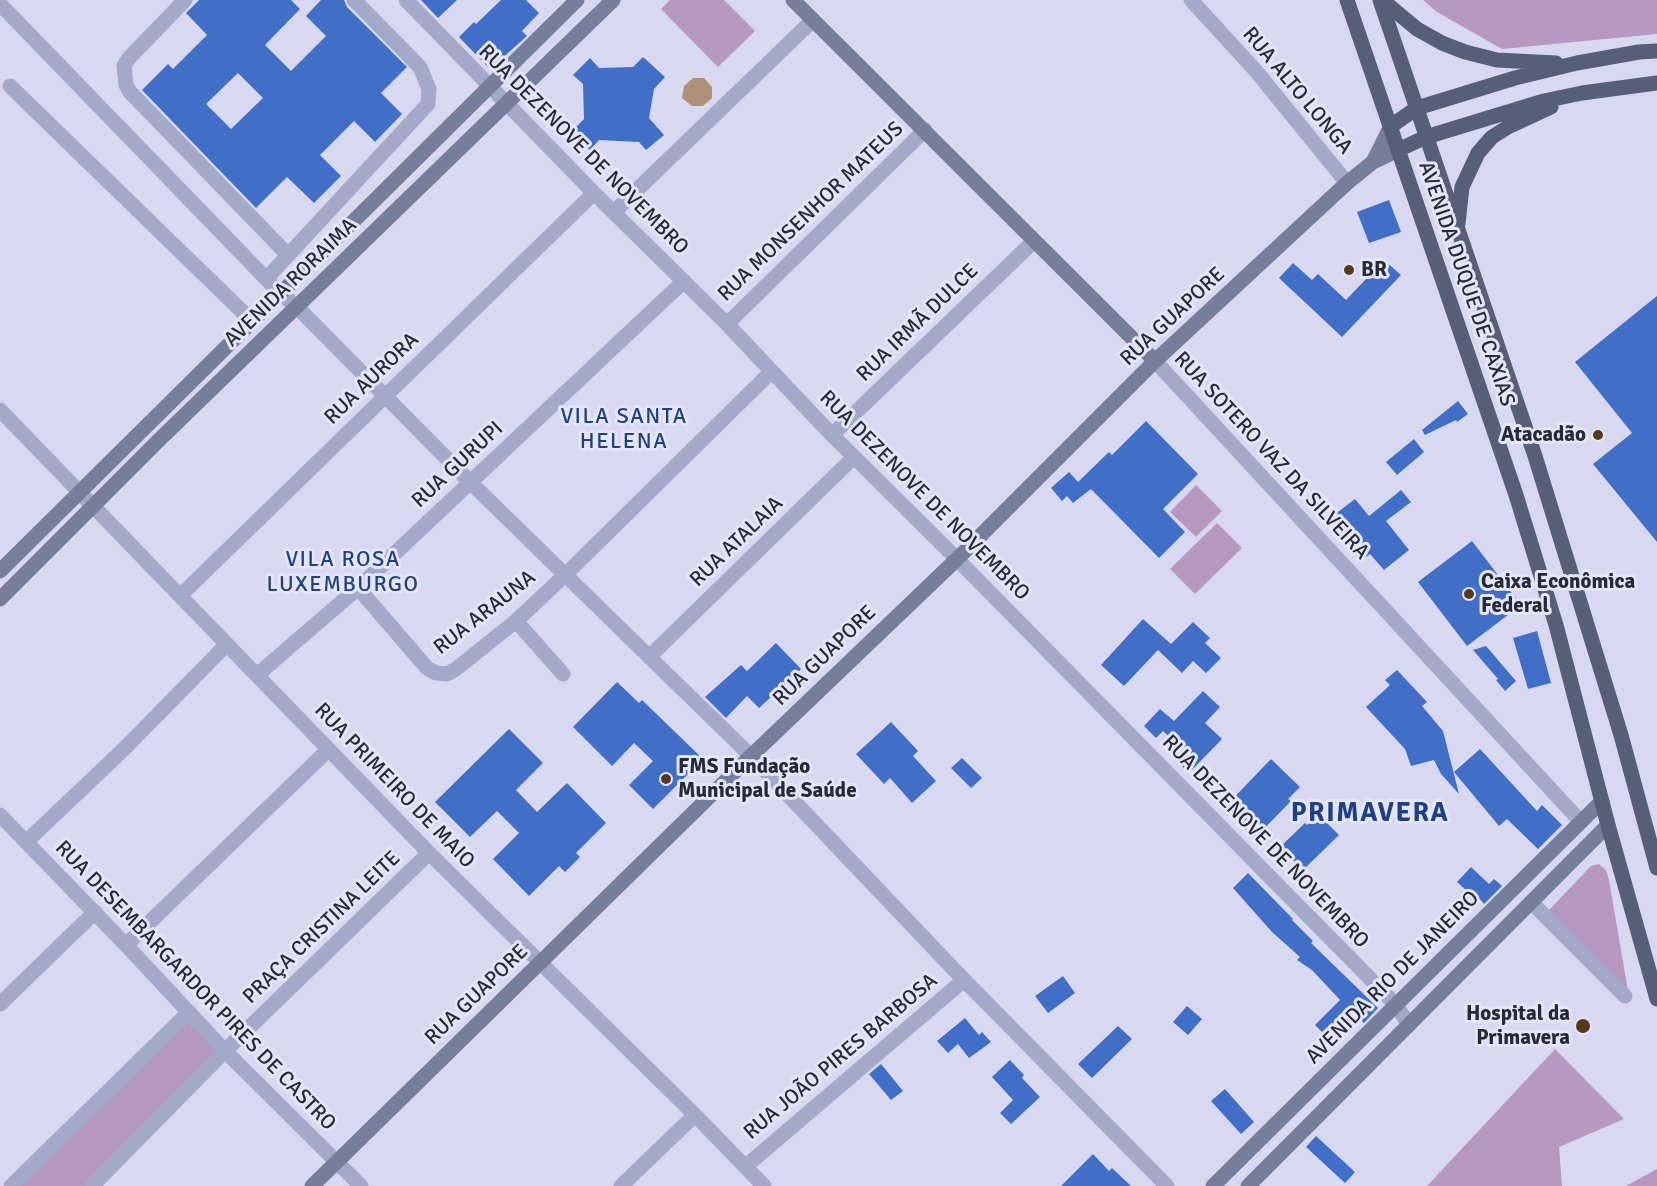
<!DOCTYPE html>
<html>
<head>
<meta charset="utf-8">
<style>
	body { margin:0 }
	canvas { display:block; background:#d8d9f1 }
</style>
</head>
<body>
<canvas width="1657" height="1186"></canvas>
<script>
const g = document.querySelector('canvas').getContext('2d');
g.lineJoin = 'round';
function paint(path, color) { g.fillStyle = color; g.fill(path, 'evenodd'); }
const shape = rows => new Path2D(rows.map(r => 'M' + r).join(''));
function strokePath(path, color, width, dash) { g.strokeStyle = color; g.lineWidth = width; g.lineCap = dash ? 'butt' : 'round'; g.setLineDash(dash || []); g.stroke(path); }
function label(font, color, halo, rows, align = 'center') {
  g.font = font + ' Signika,sans-serif'; g.lineWidth = 6; g.setLineDash([]); g.textBaseline = 'middle'; g.strokeStyle = halo; g.fillStyle = color; for (const [text, x, y, turn = 0] of rows) {
    g.save(); g.translate(x, y); g.rotate((+turn || 0) * Math.PI / 180); g.textAlign = isNaN(turn) ? turn : align; if (halo) g.strokeText(text, 0, 0); g.fillText(text, 0, 0); g.restore();
  }
}
paint(shape([
	[670,0,724,0,755,31,718,67,661,9],
	[1423,0,1657,0,1657,34,1502,49,1437,12],
	[1196,485,1222,511,1196,537,1170,512],
	[1217,523,1242,548,1195,594,1170,569],
	[1599,864,1606,870,1609,880,1629,997,1548,911,1591,866],
	[189,1012,225,1051,92,1186,11,1186],
	[1555,1049,1624,1119,1559,1147,1562,1186,1427,1186],
	[1657,1169,1657,1186,1626,1186]
]), '#b698c0');
paint(shape([
	[693,78,704,78,712,87,712,98,703,106,692,106,682,98,684,86]
]), '#ae9077');
paint(shape([
	[199,0,291,0,300,9,265,45,291,71,326,36,306,16,321,0,344,0,347,7,407,67,381,93,402,114,375,142,354,121,320,155,341,176,314,203,287,177,256,208,142,90,168,64,173,69,207,35,186,13],
	[238,73,263,98,231,129,206,104],
	[421,0,457,0,438,18],
	[501,0,526,0,539,13,522,31,527,36,490,69,459,37,474,22,476,24],
	[643,57,665,77,654,89,649,118,664,135,646,150,639,142,599,140,590,150,571,132,584,119,583,84,573,75,590,58,599,68,633,67],
	[1389,200,1401,232,1369,243,1357,212],
	[1384,260,1401,275,1342,337,1279,278,1293,263,1312,280,1318,274,1346,300],
	[1657,296,1657,542,1593,464,1632,433,1575,362],
	[1458,401,1468,414,1457,422,1456,420,1425,435,1422,430],
	[1146,421,1198,474,1163,509,1185,532,1159,558,1091,489,1073,503,1067,496,1062,501,1051,488,1069,472,1078,482,1109,452,1112,455],
	[1414,439,1424,452,1397,475,1386,462],
	[1401,490,1411,502,1386,521,1409,550,1384,570,1370,554,1363,559,1354,549,1359,545,1334,515,1355,499,1369,516],
	[1472,541,1521,605,1467,646,1418,582],
	[1143,619,1171,644,1193,622,1210,638,1205,643,1221,658,1206,673,1193,661,1182,673,1158,650,1124,686,1101,665],
	[1537,631,1551,683,1528,689,1513,638],
	[776,643,801,669,797,673,806,682,795,692,790,687,776,700,772,696,759,708,747,696,726,718,705,697,741,665,747,671],
	[1486,646,1516,681,1505,691,1496,680,1498,679,1473,650],
	[1397,670,1427,702,1422,706,1443,731,1459,794,1441,774,1434,760,1411,766,1405,749,1366,707,1390,685,1385,680],
	[617,682,639,703,642,700,703,759,653,809,629,785,653,761,634,743,612,766,573,727],
	[1203,691,1220,707,1205,723,1222,739,1189,773,1173,757,1181,748,1163,731,1156,738,1144,726,1160,709,1174,721],
	[891,722,918,751,913,756,936,781,912,803,890,778,884,784,856,754],
	[509,729,543,763,516,790,537,812,567,783,606,823,576,853,580,857,565,872,559,866,529,896,493,859,519,833,497,811,470,837,435,802],
	[1480,749,1537,811,1542,805,1562,825,1538,849,1507,819,1499,826,1454,772],
	[962,758,982,778,971,788,951,768],
	[1271,759,1300,787,1288,799,1291,801,1255,838,1223,809],
	[1318,814,1339,835,1303,870,1280,847,1305,823,1307,825],
	[1471,867,1489,884,1494,879,1502,886,1484,904,1480,899,1478,901,1457,882],
	[1248,873,1293,919,1292,920,1313,941,1311,943,1378,1008,1364,1023,1354,1014,1329,1039,1315,1025,1340,1000,1312,970,1297,960,1300,957,1272,932,1233,888],
	[1063,976,1075,993,1048,1013,1035,996],
	[1187,1006,1202,1019,1188,1035,1173,1022],
	[965,1018,979,1035,982,1032,991,1042,969,1058,958,1044,948,1053,937,1041],
	[1118,1026,1132,1039,1092,1078,1078,1064],
	[1010,1060,1024,1075,1022,1078,1040,1097,1011,1124,1000,1113,1013,1100,992,1077],
	[881,1064,903,1091,891,1100,869,1074],
	[1225,1089,1254,1122,1241,1134,1211,1101],
	[1316,1136,1355,1172,1345,1183,1306,1147],
	[1093,1154,1109,1171,1112,1168,1131,1186,1061,1186]
]), '#416ec6');
strokePath(shape([
	[185,0,129,58,124,66,126,85,130,92,288,255],
	[406,0,594,193,727,324,832,435,957,559,1396,1005,1409,1025],
	[1191,0,1256,71,1347,183],
	[0,4,280,293,297,307,470,482,751,756,964,980,1167,1186],
	[10,86,252,321],
	[614,212,813,20],
	[267,278,428,104,429,89,420,67,354,0],
	[727,324,925,130],
	[1155,361,1581,822],
	[0,410,429,853,695,1115,764,1186],
	[832,435,1033,242],
	[358,588,427,668,436,673,447,674,456,669,516,621,565,575,771,372],
	[180,596,594,193],
	[516,621,563,674],
	[649,657,854,457],
	[257,675,358,588,684,281],
	[0,815,126,945,225,1051,361,1186],
	[26,842,125,748,227,644],
	[1531,902,1625,996],
	[126,945,328,750],
	[0,1004,95,912],
	[746,1166,964,980],
	[11,1186,189,1012],
	[92,1186,225,1051,429,853],
	[621,1186,695,1115]
]), '#a4a9c9', 15);
strokePath(shape([
	[793,0,1155,361],
	[1373,162,1391,126],
	[0,571,577,0],
	[0,599,158,441,613,0],
	[312,1186,751,756,957,559,1155,361,1347,183,1373,162,1398,150],
	[1213,1186,1602,801],
	[1248,1186,1608,825]
]), '#767e9c', 15);
strokePath(shape([
	[1347,0,1516,495,1556,625,1608,825,1657,999],
	[1380,0,1535,456,1621,735,1657,868],
	[1382,0,1417,29,1442,43,1465,52,1497,60,1556,63],
	[1391,126,1417,108,1515,78,1577,63,1639,52,1657,51],
	[1398,150,1426,137,1544,101,1582,93,1657,83],
	[1458,224,1462,187,1478,153,1492,137,1508,127,1551,107]
]), '#575f76', 15);
for (const [x, y, r, color] of [
	[1349,270,6,"#56381c"],
	[1598,435,6,"#56381c"],
	[1469,594,6,"#56381c"],
	[666,779,6,"#56381c"],
	[1583,1026,8,"#56381c"]
]) { const dot = new Path2D(); dot.arc(x, y, r, 0, 2 * Math.PI); g.fillStyle = color; g.fill(dot); strokePath(dot, '#e4e5f9', 2); }
label('21px', '#262a34', '#e4e5f9', [
	["RUA ALTO LONGA",1297,91,50],
	["RUA DEZENOVE DE NOVEMBRO",583,150,45],
	["RUA MONSENHOR MATEUS",811,212,-44],
	["AVENIDA RORAIMA",291,283,-44],
	["AVENIDA DUQUE DE CAXIAS",1466,284,71],
	["RUA GUAPORE",1173,317,-43],
	["RUA IRMÃ DULCE",918,323,-44],
	["RUA AURORA",372,379,-44],
	["RUA SOTERO VAZ DA SILVEIRA",1271,456,47],
	["RUA GURUPI",458,465,-43],
	["RUA DEZENOVE DE NOVEMBRO",924,496,45],
	["RUA ATALAIA",737,542,-44],
	["RUA ARAUNA",485,613,-38],
	["RUA GUAPORE",825,656,-44],
	["RUA PRIMEIRO DE MAIO",394,786,46],
	["RUA DEZENOVE DE NOVEMBRO",1265,842,46],
	["PRAÇA CRISTINA LEITE",322,928,-44],
	["AVENIDA RIO DE JANEIRO",1393,978,-45],
	["RUA DESEMBARGARDOR PIRES DE CASTRO",195,986,46],
	["RUA GUAPORE",477,995,-44],
	["RUA JOÃO PIRES BARBOSA",841,1057,-40]
]);
label('bold 21px', '#262a34', '#e4e5f9', [
	["BR",1361,270],
	["Atacadão",1586,435,"right"],
	["Caixa Econômica",1481,582],
	["Federal",1481,606],
	["FMS Fundação",678,767],
	["Municipal de Saúde",678,791],
	["Hospital da",1570,1014,"right"],
	["Primavera",1570,1038,"right"]
], 'left');
g.letterSpacing = '1.5px';
label('22px', '#1f4183', '#e4e5f9', [
	["VILA SANTA",624,417],
	["HELENA",624,442],
	["VILA ROSA",343,560],
	["LUXEMBURGO",343,585]
]);
g.letterSpacing = '0px';
g.letterSpacing = '1.5px';
label('bold 27px', '#1f4183', '#e4e5f9', [
	["PRIMAVERA",1370,814]
]);
g.letterSpacing = '0px';
</script>
</body>
</html>
